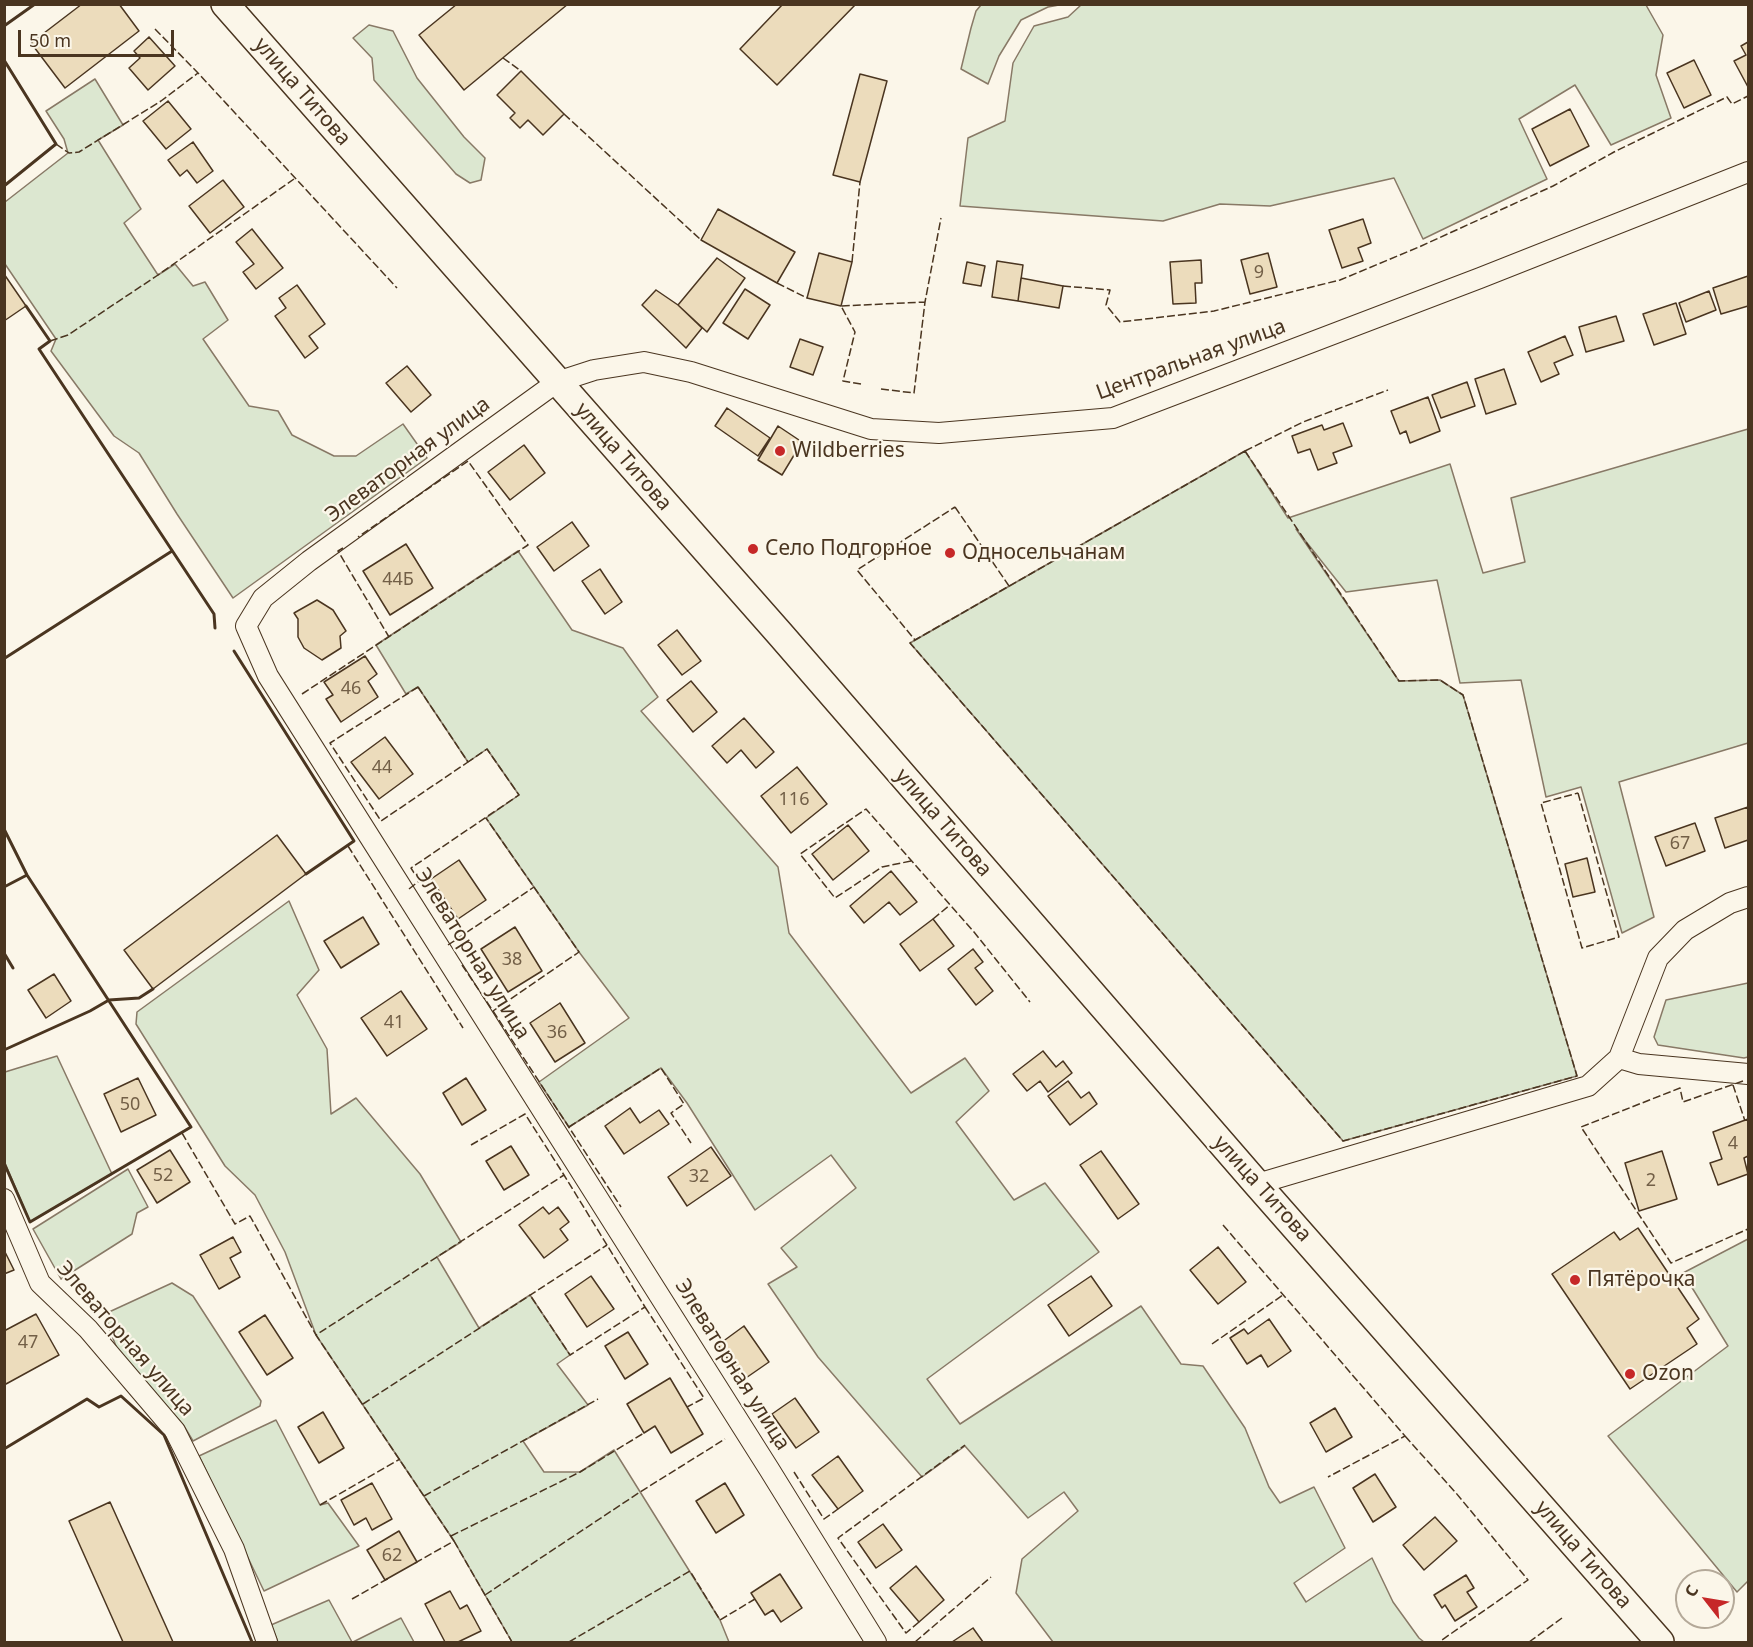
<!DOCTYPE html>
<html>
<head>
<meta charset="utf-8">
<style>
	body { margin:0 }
	#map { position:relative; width:1753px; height:1647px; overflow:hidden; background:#fbf6e9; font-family:"Noto Sans",sans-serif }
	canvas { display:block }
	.frame { position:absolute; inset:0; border:6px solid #4a3520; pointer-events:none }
	.north { position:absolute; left:1675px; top:1569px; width:60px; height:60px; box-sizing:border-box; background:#fbf6e9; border:2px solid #b4a999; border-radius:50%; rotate:301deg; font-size:16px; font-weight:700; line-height:24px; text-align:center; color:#4a3520 }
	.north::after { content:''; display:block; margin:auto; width:21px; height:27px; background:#c62828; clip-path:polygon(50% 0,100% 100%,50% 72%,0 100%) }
	.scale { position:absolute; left:18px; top:30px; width:156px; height:27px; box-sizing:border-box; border:3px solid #4a3520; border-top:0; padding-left:8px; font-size:18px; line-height:21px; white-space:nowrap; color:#4a3520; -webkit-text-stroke:4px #fbf6e9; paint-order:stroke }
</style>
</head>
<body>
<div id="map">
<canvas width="1753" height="1647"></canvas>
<div class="frame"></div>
<div class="north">С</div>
<div class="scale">50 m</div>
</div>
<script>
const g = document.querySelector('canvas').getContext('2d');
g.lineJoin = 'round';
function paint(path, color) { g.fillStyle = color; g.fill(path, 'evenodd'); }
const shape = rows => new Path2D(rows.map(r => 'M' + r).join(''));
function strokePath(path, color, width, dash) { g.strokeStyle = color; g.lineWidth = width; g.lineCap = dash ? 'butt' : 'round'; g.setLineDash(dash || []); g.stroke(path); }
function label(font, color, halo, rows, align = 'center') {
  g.font = font + ' "Noto Sans",sans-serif'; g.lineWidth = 4.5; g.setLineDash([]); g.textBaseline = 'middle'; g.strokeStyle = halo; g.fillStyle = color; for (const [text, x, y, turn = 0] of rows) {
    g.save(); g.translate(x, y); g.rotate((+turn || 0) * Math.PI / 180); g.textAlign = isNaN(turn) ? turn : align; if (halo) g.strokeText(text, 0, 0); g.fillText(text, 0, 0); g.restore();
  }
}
const green = shape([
	[981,5,1059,5,1048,7,1021,20,999,56,988,84,961,69,971,28,976,11,981,5],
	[1081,5,1646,5,1663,35,1656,75,1671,118,1611,145,1575,85,1519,119,1547,179,1423,239,1394,178,1270,206,1220,204,1163,221,960,206,968,138,1005,121,1013,63,1034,26,1068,17,1081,5],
	[369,25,393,31,417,78,464,137,485,158,481,180,470,183,456,174,374,80,372,58,353,38,369,25],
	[95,79,123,125,98,140,141,209,124,223,158,275,175,264,193,286,205,282,228,320,203,339,249,406,278,411,292,435,334,456,356,456,403,424,427,458,233,598,177,514,139,453,114,436,51,351,56,339,5,264,5,202,68,153,64,139,46,111,95,79],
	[1748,429,1748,743,1619,782,1654,917,1622,933,1581,787,1546,797,1521,680,1460,683,1437,580,1346,592,1296,529,1399,681,1440,680,1463,695,1577,1076,1343,1141,910,643,1245,451,1288,518,1450,464,1483,573,1525,562,1511,498,1748,429],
	[518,551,572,630,623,648,658,697,641,711,778,867,789,933,911,1093,965,1058,989,1091,956,1122,1014,1200,1045,1183,1099,1252,927,1379,960,1424,1141,1306,1181,1364,1203,1366,1245,1428,1269,1487,1280,1503,1314,1487,1345,1548,1294,1583,1306,1602,1372,1558,1393,1602,1419,1638,1424,1642,1053,1642,1016,1593,1022,1559,1078,1511,1064,1492,1028,1518,965,1446,922,1477,818,1357,768,1284,797,1267,781,1248,856,1188,831,1155,755,1210,687,1103,661,1068,569,1127,539,1082,629,1018,579,952,486,818,519,795,487,749,468,762,418,687,406,694,376,645,518,551],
	[289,901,319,970,297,995,327,1049,331,1114,356,1098,420,1174,461,1242,437,1257,479,1328,530,1295,570,1355,557,1364,588,1405,523,1441,544,1472,580,1472,614,1450,720,1620,729,1642,512,1642,454,1541,316,1335,285,1252,255,1195,225,1166,136,1024,137,1012,289,901],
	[1748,983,1748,1057,1744,1058,1658,1045,1654,1037,1666,1000,1748,983],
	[57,1056,112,1174,30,1222,5,1163,5,1072,57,1056],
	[128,1169,148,1207,137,1213,132,1234,61,1279,33,1229,128,1169],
	[1748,1239,1748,1581,1737,1592,1608,1436,1728,1346,1683,1273,1748,1239],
	[172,1283,193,1296,261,1401,260,1406,193,1441,184,1426,118,1351,108,1326,109,1312,172,1283],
	[276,1420,320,1505,328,1503,359,1546,264,1591,199,1456,276,1420],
	[329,1600,352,1642,278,1642,271,1625,329,1600],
	[401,1618,414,1642,353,1642,401,1618]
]);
paint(green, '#dce7d0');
strokePath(green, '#887966', 1.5);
const building = shape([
	[82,4,119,4,139,31,65,88,31,43,82,4],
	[457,4,568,4,464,90,419,35,457,4],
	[783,4,856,4,777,85,740,49,783,4],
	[149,37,175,66,148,90,129,68,140,58,134,51,149,37],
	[1748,42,1748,87,1734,61,1746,55,1741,46,1748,42],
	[1694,60,1711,95,1684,108,1667,73,1694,60],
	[521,71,564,114,543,135,528,120,520,128,510,118,515,113,497,95,521,71],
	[860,74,887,81,860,182,833,175,860,74],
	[168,101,191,129,166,149,143,121,168,101],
	[1570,109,1589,146,1550,166,1532,129,1570,109],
	[193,142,213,171,197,183,187,170,180,176,168,160,193,142],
	[223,180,244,207,210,233,189,206,223,180],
	[718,209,795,252,777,283,701,240,718,209],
	[1363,219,1371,243,1358,248,1363,261,1342,268,1329,230,1363,219],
	[252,229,283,268,256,289,243,272,254,264,236,242,252,229],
	[819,253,852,262,841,306,807,298,819,253],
	[1268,253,1277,287,1250,294,1241,260,1268,253],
	[717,258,745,278,707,332,678,305,717,258],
	[1201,260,1202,283,1195,283,1196,303,1173,304,1170,262,1201,260],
	[997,261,1023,265,1018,301,992,297,997,261],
	[967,262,985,266,981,286,963,283,967,262],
	[4,274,26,306,4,321,4,274],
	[1748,276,1748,306,1721,314,1713,288,1748,276],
	[1021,278,1063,286,1059,308,1018,301,1021,278],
	[297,285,325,324,309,336,318,348,305,358,275,316,286,308,279,298,297,285],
	[745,289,770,305,748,339,723,323,745,289],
	[656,290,678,305,702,328,686,348,642,305,656,290],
	[1709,291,1716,310,1686,322,1679,303,1709,291],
	[1676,303,1686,334,1654,345,1643,314,1676,303],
	[1616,316,1624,341,1586,352,1579,327,1616,316],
	[1565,336,1573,355,1554,363,1559,374,1541,382,1528,352,1565,336],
	[800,339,823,347,813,375,790,367,800,339],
	[407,366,431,395,411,412,386,383,407,366],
	[1504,369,1516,404,1486,414,1475,379,1504,369],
	[1467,382,1475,406,1441,418,1432,395,1467,382],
	[1428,397,1440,431,1410,443,1406,431,1400,434,1391,411,1428,397],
	[727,408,770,438,758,456,715,426,727,408],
	[1343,423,1352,446,1333,453,1337,463,1318,470,1310,449,1298,453,1292,436,1322,425,1324,430,1343,423],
	[778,426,802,442,782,475,758,460,778,426],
	[524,445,545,473,510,500,488,472,524,445],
	[572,522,589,546,554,571,537,547,572,522],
	[406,544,433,588,390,615,363,571,406,544],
	[600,569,622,602,605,614,582,581,600,569],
	[317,600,333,610,346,631,340,636,341,648,322,660,304,648,298,637,298,619,294,613,317,600],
	[677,630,701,661,682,675,658,645,677,630],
	[365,656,377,674,368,681,378,697,341,722,326,699,333,695,324,682,365,656],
	[691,681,717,712,693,732,667,700,691,681],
	[744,718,774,752,756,768,741,750,727,763,712,746,744,718],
	[385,737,413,774,379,799,351,762,385,737],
	[797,767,827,804,791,833,761,796,797,767],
	[1748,807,1748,840,1725,848,1715,818,1748,807],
	[1695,823,1705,851,1666,866,1655,837,1695,823],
	[848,825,869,851,833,880,812,854,848,825],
	[277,835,306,874,153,989,124,950,277,835],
	[1587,858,1595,892,1573,897,1565,864,1587,858],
	[459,860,486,900,458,919,431,879,459,860],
	[891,871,917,902,900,915,889,902,864,923,850,906,891,871],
	[363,917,379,944,341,968,324,941,363,917],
	[933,919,954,946,920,971,900,944,933,919],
	[515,927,542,971,508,992,481,949,515,927],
	[973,949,983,962,975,968,993,991,976,1005,948,969,973,949],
	[54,974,71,1001,46,1018,28,990,54,974],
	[401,991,427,1029,387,1056,361,1018,401,991],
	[560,1003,585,1043,555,1062,530,1023,560,1003],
	[1043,1051,1056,1067,1063,1061,1072,1073,1048,1092,1040,1081,1027,1091,1013,1074,1043,1051],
	[138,1078,156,1115,121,1132,104,1094,138,1078],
	[466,1078,486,1110,462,1125,443,1093,466,1078],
	[1068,1081,1081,1098,1089,1092,1097,1104,1070,1125,1048,1096,1068,1081],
	[630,1108,640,1123,659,1110,669,1124,624,1154,605,1126,630,1108],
	[1748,1119,1748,1156,1744,1158,1748,1174,1718,1185,1710,1163,1722,1159,1713,1132,1748,1119],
	[511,1146,529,1175,504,1190,486,1161,511,1146],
	[711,1147,731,1176,687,1206,668,1177,711,1147],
	[170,1150,190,1182,157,1203,137,1170,170,1150],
	[1101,1151,1139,1204,1118,1219,1080,1165,1101,1151],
	[1662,1151,1677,1199,1639,1211,1625,1163,1662,1151],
	[543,1207,549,1214,558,1207,569,1222,560,1229,568,1240,544,1258,519,1225,543,1207],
	[1638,1228,1699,1319,1687,1328,1697,1344,1630,1389,1552,1274,1614,1232,1620,1240,1638,1228],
	[233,1237,241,1252,230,1258,240,1277,219,1289,200,1255,233,1237],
	[1218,1247,1246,1282,1218,1304,1190,1270,1218,1247],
	[4,1250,14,1270,4,1274,4,1250],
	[591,1276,614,1309,587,1327,565,1294,591,1276],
	[1091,1276,1112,1306,1069,1336,1048,1305,1091,1276],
	[36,1314,59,1355,6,1384,4,1380,4,1331,36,1314],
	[265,1315,293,1358,267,1375,239,1332,265,1315],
	[1269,1319,1291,1351,1268,1367,1261,1355,1247,1364,1230,1338,1244,1329,1248,1334,1269,1319],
	[744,1326,769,1362,743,1380,718,1345,744,1326],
	[628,1332,648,1364,625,1379,605,1346,628,1332],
	[670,1378,703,1434,671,1453,655,1426,644,1433,627,1404,670,1378],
	[795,1398,819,1432,796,1448,772,1414,795,1398],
	[1335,1408,1352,1437,1326,1452,1310,1423,1335,1408],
	[323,1412,344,1448,319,1463,298,1427,323,1412],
	[838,1456,863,1491,838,1509,812,1475,838,1456],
	[1375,1474,1396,1507,1373,1522,1353,1488,1375,1474],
	[372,1483,392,1519,372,1530,366,1518,354,1525,341,1500,372,1483],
	[725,1483,744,1515,716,1533,696,1501,725,1483],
	[110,1502,173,1642,123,1642,69,1521,110,1502],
	[1435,1517,1457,1541,1424,1570,1403,1545,1435,1517],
	[883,1524,902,1550,876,1568,858,1542,883,1524],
	[399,1531,417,1562,385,1580,367,1550,399,1531],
	[916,1566,944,1600,919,1622,890,1588,916,1566],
	[780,1574,802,1608,781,1622,773,1610,765,1615,751,1593,780,1574],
	[1466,1575,1474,1588,1467,1592,1477,1607,1455,1621,1445,1605,1442,1608,1434,1595,1466,1575],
	[450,1591,460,1609,467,1605,481,1631,458,1642,445,1642,425,1604,450,1591],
	[973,1628,983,1642,952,1642,973,1628]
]);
paint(building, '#ecdcbc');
strokePath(building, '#4a3520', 1.5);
const minor = shape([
	[1619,1058,1639,1064,1748,1074],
	[1257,1184,1588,1086,1619,1058,1658,958,1685,930,1730,903,1748,897],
	[4,1199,40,1283,88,1329,175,1431,234,1549,267,1642],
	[876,1642,769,1469,268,676,246,626,263,598,309,561,557,382,594,370,644,362,691,372,871,429,939,433,1113,418,1480,278,1748,172]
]);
const secondary = shape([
	[225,4,780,634,1257,1184,1660,1642]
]);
strokePath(minor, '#4a3520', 22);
strokePath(secondary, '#4a3520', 30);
strokePath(minor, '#fbf6e9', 20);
strokePath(secondary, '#fbf6e9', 27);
strokePath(shape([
	[155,29,198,73,397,288],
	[503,58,521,71],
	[564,114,701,240],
	[56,144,69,153,79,152,161,101,198,73],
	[852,262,860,182],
	[777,283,807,298],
	[1063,286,1110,290,1106,305,1120,322,1214,311,1340,280,1419,247,1553,186,1614,152,1727,97,1732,104,1748,96],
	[50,341,68,335,158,275,294,179],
	[861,384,843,381,855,332,841,306,925,302],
	[881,389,914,393,925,302,941,218],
	[1245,451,1399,681,1440,680,1463,695,1577,1076,1343,1141,910,643,1245,451],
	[1245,451,1303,422,1388,390],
	[955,507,1009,586,915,640,857,570,955,507],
	[343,548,338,551,389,637],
	[418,687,468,762,381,821,330,743,418,687],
	[302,694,528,545,468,461,358,537],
	[1578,793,1619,937,1582,948,1541,803,1578,793],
	[348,846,463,1028],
	[911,861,882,867,835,898,800,854,866,809,974,932,1030,1002],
	[409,889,419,881,411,868,519,795,487,749,468,762],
	[933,919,950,905],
	[448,945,534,887],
	[462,965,493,1011,579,952,486,818],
	[493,1011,621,1207],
	[1743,1081,1683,1102,1680,1088,1581,1127,1671,1263,1748,1229],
	[1733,1085,1745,1121],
	[569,1127,661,1068,684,1104,671,1113,691,1143],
	[182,1133,235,1224,250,1216,316,1335],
	[471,1145,525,1114,564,1175,645,1307,570,1355,530,1295],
	[1223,1225,1405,1436,1328,1477],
	[645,1307,704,1398,687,1407],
	[1212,1344,1283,1295],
	[363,1404,607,1245],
	[1405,1436,1456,1493,1528,1580,1439,1642],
	[794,1472,824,1519,838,1509],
	[424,1496,598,1399],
	[320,1505,400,1459],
	[451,1536,580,1472,644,1433],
	[454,1541,512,1642],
	[415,1563,454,1541,316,1335,564,1175],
	[485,1595,640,1492,725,1439],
	[352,1599,389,1578],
	[919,1622,906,1633,838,1538,965,1445],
	[569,1642,690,1571,720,1620,755,1599],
	[915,1642,991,1577],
	[1529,1642,1562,1618]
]), '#4a3520', 1.5, [8, 3]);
strokePath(shape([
	[4,26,35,4],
	[4,60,56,144,4,186],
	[26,306,50,341,39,349,214,614,215,628],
	[234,651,354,841,306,874],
	[5,658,172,551],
	[4,829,27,875,191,1127,30,1222,4,1163],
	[4,887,27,875],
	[4,953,13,968],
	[4,1050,90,1011,109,1000,139,998,153,989],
	[4,1449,87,1399,99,1407,121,1396,164,1435,252,1642]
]), '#4a3520', 3);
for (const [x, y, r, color] of [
	[780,451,6,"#c62828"],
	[753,549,6,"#c62828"],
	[950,553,6,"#c62828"],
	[1575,1280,6,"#c62828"],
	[1630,1374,6,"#c62828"]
]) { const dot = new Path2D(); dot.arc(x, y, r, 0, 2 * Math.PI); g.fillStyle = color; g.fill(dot); strokePath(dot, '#fbf6e9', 2); }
label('18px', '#725f47', null, [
	["9",1259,273],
	["44Б",398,580],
	["46",351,689],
	["44",382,768],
	["116",794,800],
	["67",1680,844],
	["38",512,960],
	["41",394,1023],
	["36",557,1033],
	["50",130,1105],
	["4",1733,1144],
	["52",163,1176],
	["32",699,1177],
	["2",1651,1181],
	["47",28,1343],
	["62",392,1556]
]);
label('21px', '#4a3520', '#fbf6e9', [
	["улица Титова",302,92,49],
	["Центральная улица",1191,360,-20],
	["улица Титова",623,457,49],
	["Элеваторная улица",408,460,-36],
	["улица Титова",943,823,49],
	["Элеваторная улица",472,954,58],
	["улица Титова",1262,1189,48],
	["Элеваторная улица",125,1339,49],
	["Элеваторная улица",732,1365,58],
	["улица Титова",1583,1555,49]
]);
label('21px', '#4a3520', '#fbf6e9', [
	["Wildberries",792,451],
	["Село Подгорное",765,549],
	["Односельчанам",962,553],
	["Пятёрочка",1587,1280],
	["Ozon",1642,1374]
], 'left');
</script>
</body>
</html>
